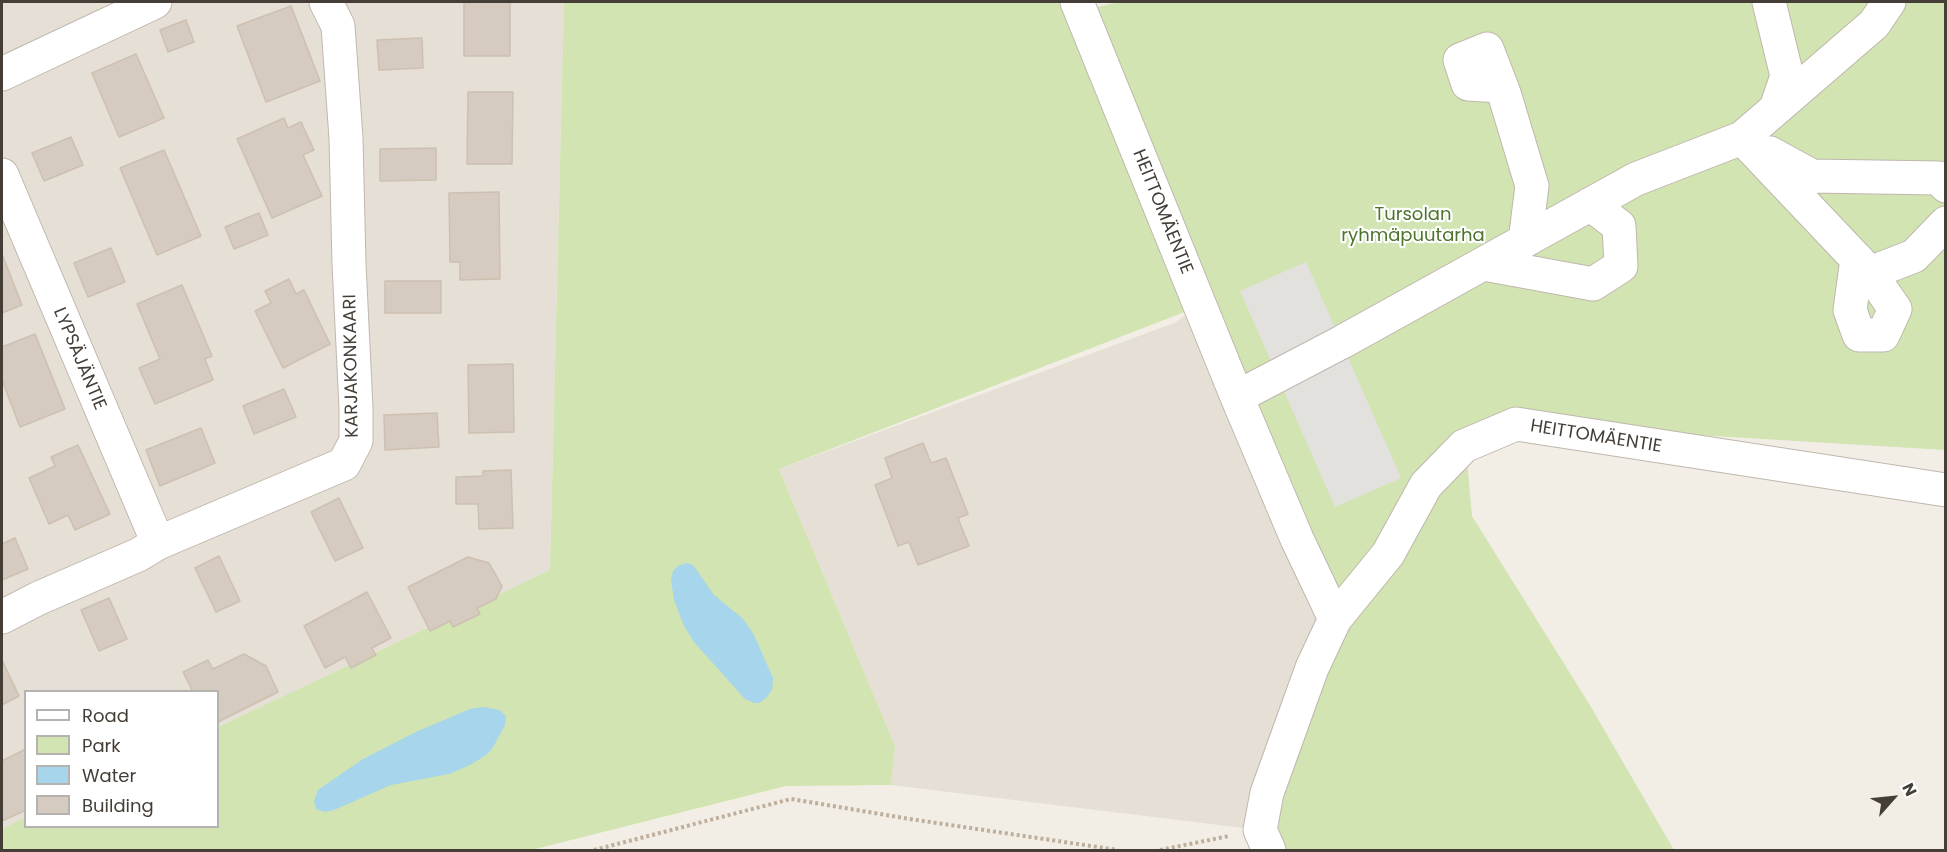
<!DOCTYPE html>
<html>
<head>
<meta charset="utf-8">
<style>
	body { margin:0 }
	#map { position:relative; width:1947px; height:852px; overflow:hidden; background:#f2eee6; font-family:Poppins,sans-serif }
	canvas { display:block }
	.frame { position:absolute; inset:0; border:3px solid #453e36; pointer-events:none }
	.legend { position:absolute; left:24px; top:690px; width:195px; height:138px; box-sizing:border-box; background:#fff; border:2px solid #b5b2af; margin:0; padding:8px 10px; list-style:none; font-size:18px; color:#453e36 }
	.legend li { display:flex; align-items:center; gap:12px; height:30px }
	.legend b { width:30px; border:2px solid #b5b2af }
	.north { position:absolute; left:1863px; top:768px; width:60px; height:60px; -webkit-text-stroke:4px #fff; paint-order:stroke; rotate:63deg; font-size:16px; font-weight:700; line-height:24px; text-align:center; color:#453e36 }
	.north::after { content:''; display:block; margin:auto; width:21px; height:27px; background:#453e36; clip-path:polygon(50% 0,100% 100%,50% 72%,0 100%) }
</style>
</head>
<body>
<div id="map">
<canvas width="1947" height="852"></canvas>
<div class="frame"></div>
<ul class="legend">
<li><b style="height:8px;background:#fff"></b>Road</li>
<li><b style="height:16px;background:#d1e4b1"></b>Park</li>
<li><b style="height:16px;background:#a6d5ec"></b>Water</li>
<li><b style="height:16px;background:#d6cbc0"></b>Building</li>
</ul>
<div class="north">N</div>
</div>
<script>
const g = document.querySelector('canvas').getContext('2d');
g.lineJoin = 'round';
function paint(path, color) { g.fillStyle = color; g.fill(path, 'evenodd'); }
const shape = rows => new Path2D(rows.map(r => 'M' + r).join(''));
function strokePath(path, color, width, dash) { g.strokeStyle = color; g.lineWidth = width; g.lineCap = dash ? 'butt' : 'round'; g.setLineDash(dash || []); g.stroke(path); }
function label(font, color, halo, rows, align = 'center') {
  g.font = font + ' Poppins,sans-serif'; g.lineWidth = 4.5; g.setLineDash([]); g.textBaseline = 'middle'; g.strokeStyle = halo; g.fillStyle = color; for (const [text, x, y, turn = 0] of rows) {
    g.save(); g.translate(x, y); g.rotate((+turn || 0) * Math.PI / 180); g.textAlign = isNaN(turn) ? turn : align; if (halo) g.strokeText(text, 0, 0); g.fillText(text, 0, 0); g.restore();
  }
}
paint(shape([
	[2,2,564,2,550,570,218,727,218,692,26,692,25,817,2,829],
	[1200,306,1335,619,1260,830,891,785,895,746,779,469,1174,323]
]), '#e6dfd5');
paint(shape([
	[564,2,1077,2,1081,11,1119,2,1945,2,1945,450,1516,424,1464,446,1335,619,1200,306,779,469,895,746,891,785,786,786,531,850,2,850,2,829,25,817,26,826,218,826,218,727,550,570],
	[1467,460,1472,516,1591,707,1674,850,1282,850,1275,830,1282,793,1327,668,1351,619,1441,486]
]), '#d1e4b1');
paint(shape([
	[1306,262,1401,478,1335,507,1240,291]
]), '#e3e1de');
paint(shape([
	[686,563,693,565,714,595,743,619,754,635,773,678,772,690,767,697,759,703,754,703,745,699,694,642,684,626,674,600,671,580,673,571,678,566],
	[485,707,499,710,506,716,505,725,492,749,486,755,470,765,449,774,391,785,334,810,325,812,316,809,314,801,318,790,363,759,418,731,470,709]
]), '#a6d5ec');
const building = shape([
	[464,2,510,2,510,56,464,56,464,2],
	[291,6,320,81,266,102,237,26,291,6],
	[186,20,194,42,168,52,160,30,186,20],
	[422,38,423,68,379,70,377,40,422,38],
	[136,54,164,118,119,137,92,73,136,54],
	[468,92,513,92,512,164,467,164,468,92],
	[284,118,288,128,301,122,314,150,303,155,322,196,272,218,237,139,284,118],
	[71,137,83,165,44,181,32,153,71,137],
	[436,148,436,180,380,181,380,149,436,148],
	[164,150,201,236,157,255,120,168,164,150],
	[499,192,500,279,460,280,460,262,450,262,449,193,499,192],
	[259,213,268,235,234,249,225,227,259,213],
	[111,248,125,282,88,297,74,263,111,248],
	[2,254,22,305,2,313,2,254],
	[289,279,296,294,304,290,330,344,283,368,255,311,271,303,265,291,289,279],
	[385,281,441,281,441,313,385,313,385,281],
	[182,285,212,356,205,359,213,380,155,404,139,368,160,359,137,304,182,285],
	[35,334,65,409,20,427,2,380,2,347,35,334],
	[513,364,514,432,469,433,468,365,513,364],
	[284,389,296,417,254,434,243,406,284,389],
	[437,413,439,447,385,450,384,415,437,413],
	[201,428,215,463,160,486,146,450,201,428],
	[923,443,931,463,946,458,968,514,958,518,969,546,918,565,909,542,898,546,875,485,892,478,885,458,923,443],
	[78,445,110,514,75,530,68,515,49,524,29,478,55,466,51,457,78,445],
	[511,470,513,528,479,529,478,504,456,504,456,477,483,476,483,471,511,470],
	[339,498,363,548,335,561,311,512,339,498],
	[15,538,28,569,2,580,2,544,15,538],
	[219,556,240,601,216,612,195,568,219,556],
	[468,557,489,563,502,586,496,599,477,608,480,614,453,627,450,621,430,631,408,587,468,557],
	[367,592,391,638,372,648,376,655,351,668,345,657,325,668,304,626,367,592],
	[109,598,127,639,99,651,81,610,109,598],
	[244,654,266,666,278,692,218,722,218,692,189,692,192,690,183,672,208,660,213,669,244,654],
	[2,660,19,696,2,705,2,660],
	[26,749,26,810,2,821,2,761,26,749]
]);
paint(building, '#d6cbc0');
strokePath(building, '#cdc0b0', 1.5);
const minor = shape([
	[1077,2,1237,397,1297,539,1335,619],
	[1769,2,1787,76,1776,108],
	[2,74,155,2],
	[1501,86,1468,84,1460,60,1487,49,1504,93,1532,186,1525,241],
	[1742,138,1870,273,1914,256,1946,223],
	[1770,153,1812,176,1939,178,1946,186],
	[2,175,158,543],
	[1857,259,1850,310,1859,335,1883,335,1895,309,1870,273],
	[1484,264,1593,284,1621,266,1619,226,1590,204],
	[1237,397,1342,342,1636,179,1742,138,1874,24,1889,2],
	[2,617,39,598,138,555,158,543,344,464,356,441,356,408,349,264,346,138,338,26,326,2],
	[1269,850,1260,830,1267,793,1312,668,1335,619,1388,554,1426,485,1464,446,1516,424,1946,490]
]);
strokePath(minor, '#c0b7ad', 35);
strokePath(shape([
	[594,850,791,799,910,819,1118,850],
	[1160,850,1229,836]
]), '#beaf9c', 4, [3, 3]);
strokePath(minor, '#fff', 33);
label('18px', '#453e36', '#fff', [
	["HEITTOMÄENTIE",1162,212,68],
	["LYPSÄJÄNTIE",79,359,67],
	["KARJAKONKAARI",352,366,-91],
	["HEITTOMÄENTIE",1596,437,9]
]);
label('18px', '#4d732d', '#fff', [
	["Tursolan",1413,215],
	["ryhmäpuutarha",1413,236]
]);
</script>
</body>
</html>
